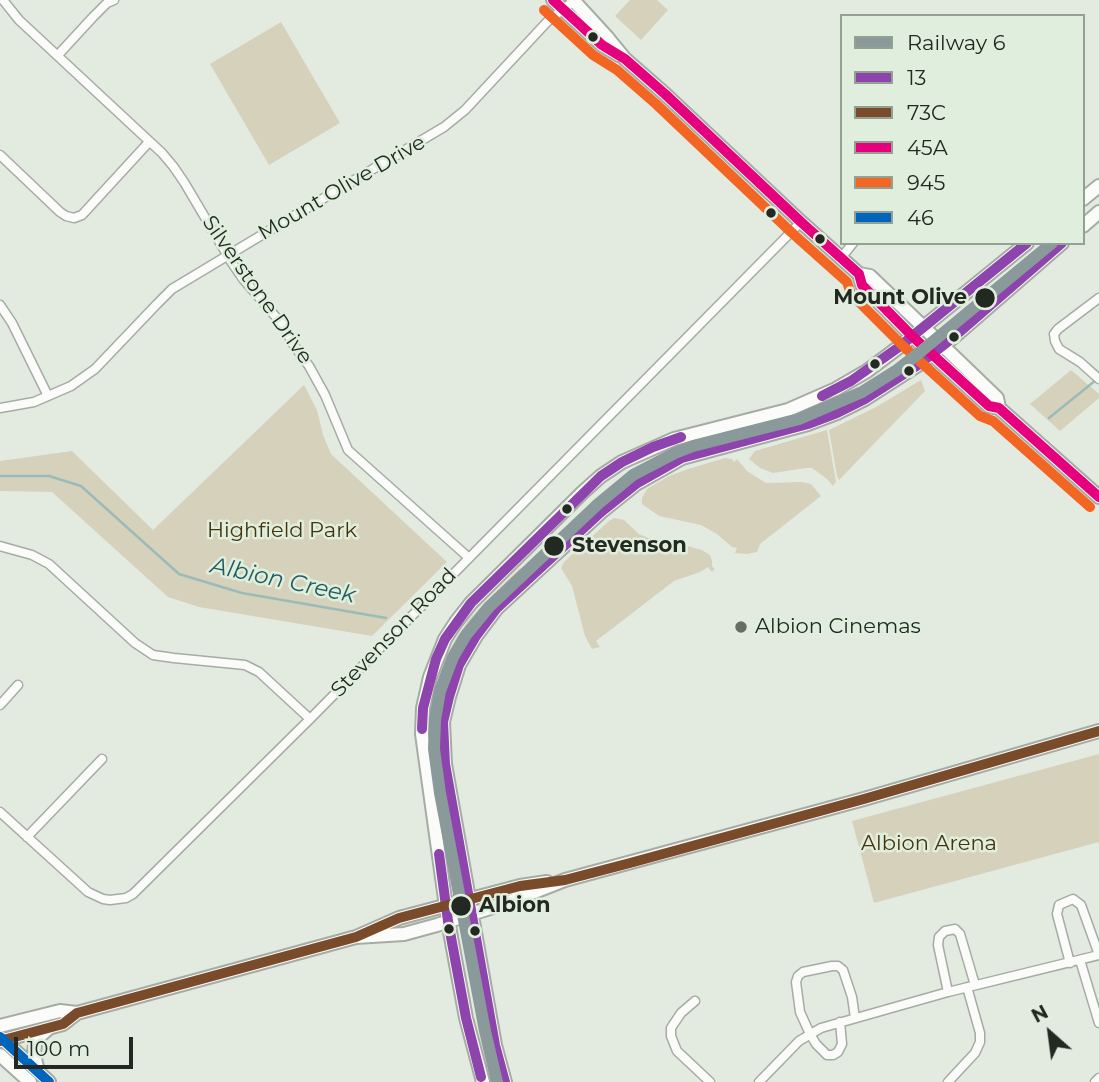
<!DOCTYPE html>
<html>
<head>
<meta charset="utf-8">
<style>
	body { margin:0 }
	#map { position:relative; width:1099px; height:1082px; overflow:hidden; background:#e3ebe1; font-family:Montserrat,sans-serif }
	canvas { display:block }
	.legend { position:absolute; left:840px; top:14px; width:245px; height:231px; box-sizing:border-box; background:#e0efdd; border:2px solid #94a092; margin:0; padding:9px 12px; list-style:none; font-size:21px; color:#232922 }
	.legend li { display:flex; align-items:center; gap:14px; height:35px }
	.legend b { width:35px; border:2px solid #94a092 }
	.north { position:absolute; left:1015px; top:998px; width:70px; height:70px; -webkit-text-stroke:5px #e0efdd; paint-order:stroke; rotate:332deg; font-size:19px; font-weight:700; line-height:28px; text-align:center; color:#232922 }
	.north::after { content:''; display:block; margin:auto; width:24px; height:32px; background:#232922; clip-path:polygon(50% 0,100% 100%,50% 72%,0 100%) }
	.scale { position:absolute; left:14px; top:1037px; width:119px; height:32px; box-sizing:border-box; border:4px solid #232922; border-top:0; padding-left:9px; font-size:21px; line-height:24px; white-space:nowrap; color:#232922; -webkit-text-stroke:5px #e0efdd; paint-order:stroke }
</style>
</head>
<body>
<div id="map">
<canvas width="1099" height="1082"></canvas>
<ul class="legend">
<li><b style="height:9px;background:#8a999a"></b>Railway 6</li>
<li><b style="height:9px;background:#8e44ad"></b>13</li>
<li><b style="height:9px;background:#7a4b2a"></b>73C</li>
<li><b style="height:9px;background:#e5007d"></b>45A</li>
<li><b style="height:9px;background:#f26522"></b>945</li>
<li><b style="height:9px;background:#0065bd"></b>46</li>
</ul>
<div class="north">N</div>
<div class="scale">100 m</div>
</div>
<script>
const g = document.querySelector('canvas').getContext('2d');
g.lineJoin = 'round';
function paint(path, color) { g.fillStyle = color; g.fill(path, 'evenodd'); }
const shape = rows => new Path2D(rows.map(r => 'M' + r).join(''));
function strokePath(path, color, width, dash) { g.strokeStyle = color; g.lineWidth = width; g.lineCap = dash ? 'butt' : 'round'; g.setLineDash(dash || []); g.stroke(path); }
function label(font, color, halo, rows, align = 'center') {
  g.font = font + ' Montserrat,sans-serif'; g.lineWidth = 5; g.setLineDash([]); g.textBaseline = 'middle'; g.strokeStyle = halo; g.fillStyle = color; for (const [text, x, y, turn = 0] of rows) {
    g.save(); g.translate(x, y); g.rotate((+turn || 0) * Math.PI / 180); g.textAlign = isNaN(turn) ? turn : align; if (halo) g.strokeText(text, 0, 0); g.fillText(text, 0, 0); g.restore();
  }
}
paint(shape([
	[630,0,657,0,668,10,641,40,615,16],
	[281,22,340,123,269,165,210,64],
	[1071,370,1099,394,1099,398,1060,431,1030,404],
	[921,380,925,391,839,480,837,476,829,430,876,407],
	[304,385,317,410,323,435,331,454,447,562,372,636,199,607,168,597,52,492,0,491,0,461,72,451,153,530],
	[827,430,836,482,833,486,827,479,812,468,806,468,773,473,760,468,749,459,755,451],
	[725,458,732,459,734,462,737,459,747,471,766,483,802,482,811,484,821,496,760,544,757,552,747,554,735,553,737,548,732,547,717,534,701,525,659,516,642,504,642,498,647,489,669,476,688,469],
	[614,518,624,520,639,534,657,542,687,546,702,550,710,555,712,561,712,566,715,569,712,572,708,567,700,572,674,581,596,641,600,647,592,649,585,636,572,586,561,568,564,562,609,521],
	[520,568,523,571,475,619,462,636,447,663,445,664,444,662,455,640,468,621,483,604],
	[1099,754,1099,842,874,903,852,821]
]), '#d6d1bb');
strokePath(shape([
	[1049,418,1096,380],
	[0,476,49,476,81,486,179,574,242,593,386,618]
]), '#9abbba', 2.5);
const minor = shape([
	[3,0,19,20,162,153,173,166,184,182,232,263,243,279,282,324,293,344,309,366,325,395,348,450,468,557],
	[58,55,93,17,107,3,114,0],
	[0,155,60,212,66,216,74,218,82,215,149,142],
	[841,258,853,243],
	[1099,298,1058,329,1054,334,1055,341,1059,349,1080,362,1099,379],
	[0,305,12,323,48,396],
	[0,408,34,402,71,386,95,369,157,304,172,289,275,227,444,127,465,110,547,22,575,0],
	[0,546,32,555,49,564,135,643,153,655,174,658,245,665,259,672,310,719],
	[0,705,18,685],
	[0,812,88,892,103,899,110,900,126,898,133,894,310,719,801,222],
	[27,837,102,759],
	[1080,960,1099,1023],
	[1070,963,1057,914,1059,905,1073,899,1081,905,1099,955],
	[948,992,938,945,939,937,945,931,955,929,960,934,975,985],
	[695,1001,681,1013,671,1028,671,1036,677,1051,710,1082],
	[840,1022,842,1044,838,1052,833,1055,827,1055,816,1044,810,1034,800,1012,796,982,798,976,803,972,832,966,838,966,843,970,852,997,855,1018],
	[759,1082,799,1041,821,1028,948,992,1099,955],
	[948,1082,975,1053,980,1042,980,1033,967,987],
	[1095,1082,1099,1078]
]);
const secondary = shape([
	[553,0,602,45,619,55],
	[573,0,607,37,625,59,665,94,801,222,859,274,870,276,914,318,997,398,999,408],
	[1083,199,1099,186],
	[1083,226,1099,212],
	[859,274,862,285,912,336,989,406,999,408,1099,497],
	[356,937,404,934,437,925,509,902,565,880,864,799,1099,731],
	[0,1026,60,1011,77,1013],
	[0,1037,49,1082],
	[0,1041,63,1024,77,1013,356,937,399,918,520,886,547,882],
	[0,1055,30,1082],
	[38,1071,34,1055,35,1043,41,1035,48,1029],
	[483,1082,466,1018,448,921,422,734,423,708,430,677,445,639,456,622,471,603,583,492,601,476,622,462,674,439,788,410,836,389,867,371,899,347,1027,243],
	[505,1082,495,1045,445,764,443,722,449,697,459,665,476,636,497,608,601,512,636,484,682,458,808,424,837,413,865,399,918,365,955,336,1062,243]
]);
strokePath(minor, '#a5aca4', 11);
strokePath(secondary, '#a5aca4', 16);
strokePath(minor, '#fbfcfa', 8);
strokePath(secondary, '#fbfcfa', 12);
strokePath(shape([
	[822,396,851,381,899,347,1027,243],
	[422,729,423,708,436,659,445,639,471,603,601,476,622,462,653,447,681,437],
	[439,854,448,921,466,1018,481,1077],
	[505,1082,495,1045,445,764,443,722,449,697,459,665,476,636,497,608,601,512,636,484,682,458,808,424,837,413,865,399,918,365,955,336,1062,243]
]), '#8e44ad', 10);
strokePath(shape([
	[0,1041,63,1024,77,1013,356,937,399,918,520,886,565,880,630,863,864,799,1099,731]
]), '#7a4b2a', 10);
strokePath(shape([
	[553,0,602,45,625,59,665,94,801,222,859,274,862,285,912,336,989,406,999,408,1099,497]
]), '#e5007d', 10);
strokePath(shape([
	[544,10,593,55,617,70,656,104,791,232,847,282,851,294,903,346,980,416,993,421,1090,507]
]), '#f26522', 10);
strokePath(shape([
	[0,1037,49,1082]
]), '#0065bd', 10);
strokePath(shape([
	[497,1082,485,1031,440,793,434,749,435,720,440,691,453,657,466,635,489,607,598,504,633,475,675,453,693,446,799,419,862,392,897,370,919,353,1052,243]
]), '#8a999a', 12);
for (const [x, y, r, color] of [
	[593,37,6,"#232922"],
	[771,213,6,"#232922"],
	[820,239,6,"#232922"],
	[985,298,11,"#232922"],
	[954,337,6,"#232922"],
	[875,364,6,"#232922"],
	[909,371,6,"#232922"],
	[567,509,6,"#232922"],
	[554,546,11,"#232922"],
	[741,627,7,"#666d65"],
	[461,906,11,"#232922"],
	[449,929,6,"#232922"],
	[475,931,6,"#232922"]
]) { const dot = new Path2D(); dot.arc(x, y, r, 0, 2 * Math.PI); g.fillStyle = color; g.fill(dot); strokePath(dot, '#e0efdd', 2.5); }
label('21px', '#232922', '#e0efdd', [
	["Mount Olive Drive",342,188,-30],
	["Silverstone Drive",257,290,55],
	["Stevenson Road",394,633,-46]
]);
label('bold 21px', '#232922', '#e0efdd', [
	["Mount Olive",967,298,"right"],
	["Stevenson",572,546],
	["Albion",479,906]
], 'left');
label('21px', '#48340b', '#e0efdd', [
	["Highfield Park",282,531],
	["Albion Arena",929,844]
]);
label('21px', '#232922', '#e0efdd', [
	["Albion Cinemas",755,627]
], 'left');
label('italic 23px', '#1f5c60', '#e0efdd', [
	["Albion Creek",283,581,12]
]);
</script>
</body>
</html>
